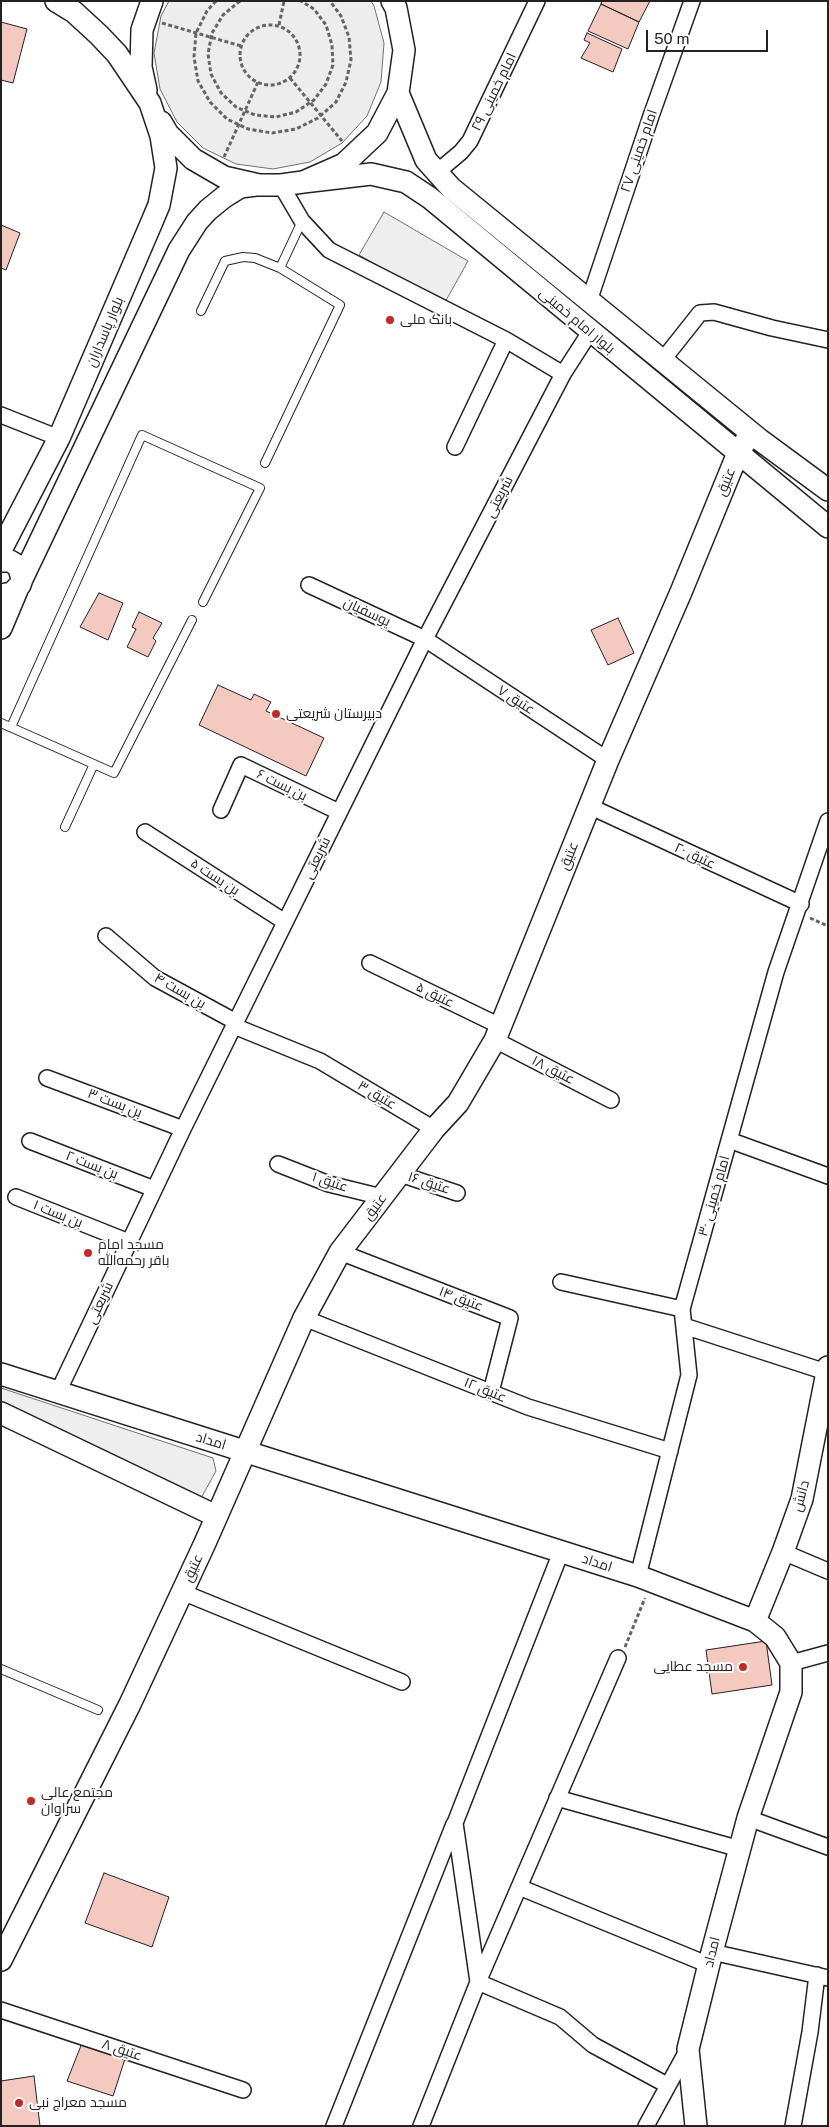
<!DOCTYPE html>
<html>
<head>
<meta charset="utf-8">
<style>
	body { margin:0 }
	#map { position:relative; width:829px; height:2127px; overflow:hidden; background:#fff; font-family:"Public Sans",sans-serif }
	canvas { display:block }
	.frame { position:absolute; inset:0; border:2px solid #222; pointer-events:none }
	.scale { position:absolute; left:646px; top:30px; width:122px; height:22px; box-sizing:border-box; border:2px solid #222; border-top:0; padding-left:6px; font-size:15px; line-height:18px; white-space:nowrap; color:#222; -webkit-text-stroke:4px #fff; paint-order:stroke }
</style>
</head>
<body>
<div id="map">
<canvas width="829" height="2127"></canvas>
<div class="frame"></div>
<div class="scale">50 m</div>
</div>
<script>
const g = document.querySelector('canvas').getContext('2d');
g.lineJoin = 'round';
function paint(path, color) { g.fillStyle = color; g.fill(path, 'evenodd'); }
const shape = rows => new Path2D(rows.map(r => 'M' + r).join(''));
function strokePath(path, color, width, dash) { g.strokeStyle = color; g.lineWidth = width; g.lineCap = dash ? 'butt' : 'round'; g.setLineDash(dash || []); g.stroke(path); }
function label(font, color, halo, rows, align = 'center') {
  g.font = font + ' "Public Sans",Cairo,sans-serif'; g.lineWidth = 4; g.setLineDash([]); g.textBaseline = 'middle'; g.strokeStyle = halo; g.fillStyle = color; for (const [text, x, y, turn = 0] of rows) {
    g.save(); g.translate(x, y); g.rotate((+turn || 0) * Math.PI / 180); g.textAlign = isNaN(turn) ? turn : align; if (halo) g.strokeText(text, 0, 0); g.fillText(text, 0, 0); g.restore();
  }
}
const green = shape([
	[384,212,468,261,444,304,359,255,384,212],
	[1,1388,213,1458,216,1471,200,1500,1,1406,1,1388]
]);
paint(green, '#eee');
strokePath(green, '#6f6f6f', 1);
const parking = shape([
	[169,1,371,1,374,6,384,43,381,82,367,116,342,143,310,162,273,169,236,164,203,148,177,122,160,89,154,53,161,16,169,1]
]);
paint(parking, '#ededed');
strokePath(parking, '#6f6f6f', 1);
const building = shape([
	[602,1,650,1,639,22,601,4,602,1],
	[601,4,639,22,628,49,588,31,601,4],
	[1,22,27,29,13,83,1,80,1,22],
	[587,33,622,49,613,72,581,58,590,43,584,40,587,33],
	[1,225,20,233,6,270,1,268,1,225],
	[99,593,123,603,108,640,80,627,99,593],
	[139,612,162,623,153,638,156,641,148,657,127,647,136,629,132,627,139,612],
	[618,618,634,653,608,665,591,630,618,618],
	[218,685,251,700,254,694,271,702,266,711,324,738,306,776,199,725,218,685],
	[766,1641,772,1685,712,1694,706,1650,766,1641],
	[104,1873,169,1897,152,1947,85,1923,104,1873],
	[82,2043,125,2059,113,2096,67,2081,82,2043],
	[34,2076,40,2126,1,2126,1,2081,34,2076]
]);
paint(building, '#f3c9c0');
strokePath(building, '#222', 1);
const lane = shape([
	[201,311,225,261,243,257,255,258,280,268],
	[265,463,340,305,280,268,302,221],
	[1,723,114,773,192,620],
	[11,727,142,435,260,488,203,602],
	[65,827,94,764],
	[1,1669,98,1710]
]);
const street = shape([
	[436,173,461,152,470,141,537,1],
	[281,185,302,221,329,250,506,340,563,374],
	[589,301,651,116,692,1],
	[662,361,700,313,714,312,772,328,828,340],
	[1,415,59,438],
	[455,447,506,340],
	[309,585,425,639,608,760],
	[589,806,801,904],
	[221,810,241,765,339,812],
	[145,832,285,922],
	[106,936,155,978,236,1022],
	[370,963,500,1026],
	[234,1026,320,1061,434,1129],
	[495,1040,611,1100],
	[47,1078,183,1129],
	[729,1140,828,1176],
	[30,1141,154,1189],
	[278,1164,329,1184,382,1197],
	[400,1174,457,1193],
	[16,1197,129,1242],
	[340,1252,510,1318,491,1392],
	[561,1282,682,1309],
	[304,1318,528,1407,670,1451],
	[684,1326,826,1372],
	[58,1392,183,1129,425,639,563,374,590,332],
	[561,1552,455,1823,478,1982,560,2017,593,2045,667,2085],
	[783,1552,828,1571],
	[638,1576,689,1375,682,1309,776,972,828,821],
	[182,1592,402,1682],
	[791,1663,828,1653],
	[557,1798,740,1849],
	[748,1818,828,1847],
	[519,1887,709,1965],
	[712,1952,828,1978],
	[1,2010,243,2090],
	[334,2126,454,1824],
	[421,2126,478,1982,618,1658],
	[646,2126,688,2049],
	[793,2126,810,2032,817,1975]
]);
const secondary = shape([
	[146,90,141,67,142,30,152,1],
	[398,93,426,160,451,188,760,440,828,490],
	[161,122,168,134,193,159,224,177,259,185,281,185,303,182,344,164,377,133,398,93,404,50,396,8,392,1],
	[303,182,371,174,406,182,430,198,828,527],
	[1,550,59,438,151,224,159,205,166,168,161,136,150,103,117,54,99,35,74,12,56,1],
	[1,561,10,561,15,564,19,568,22,579,20,585,12,593,1,595],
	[22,579,179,250,197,222,208,210,224,197,240,187,256,185],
	[1,628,17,590],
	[1,1374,638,1576,755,1621,775,1637,791,1663,791,1692,748,1818,712,1952,688,2049,696,2126],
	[1,1413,216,1516],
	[755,1621,783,1552,802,1499,828,1367],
	[1,1960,130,1704,205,1543,304,1318,340,1252,434,1129,458,1103,495,1040,608,760,681,592,738,453,751,433]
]);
strokePath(lane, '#222', 10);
strokePath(street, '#222', 18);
strokePath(secondary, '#222', 24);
strokePath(shape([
	[216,1,207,11,196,33,194,57,198,81,210,102,227,119,248,129,272,133,296,129,318,118,336,102,346,82,351,60,349,37,341,16,330,1],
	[240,1,223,15,212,33,208,54,211,74,221,93,236,107,255,115,276,117,296,112,314,100,326,84,333,65,332,45,326,25,314,9,301,1],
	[162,23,241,46],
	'240 55a30 30 0 1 1 60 0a30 30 0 1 1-60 0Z',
	[279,25,284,1],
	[290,78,342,141],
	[224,157,258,82],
	[810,918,828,926],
	[625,1647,645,1598]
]), '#646464', 3, [4, 2.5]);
strokePath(lane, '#fff', 8);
strokePath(street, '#fff', 15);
strokePath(secondary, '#fff', 21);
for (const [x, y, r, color] of [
	[390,320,5,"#c62828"],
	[276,714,5,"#c62828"],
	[88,1253,5,"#c62828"],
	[743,1667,5,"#c62828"],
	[31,1801,5,"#c62828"],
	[19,2103,5,"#c62828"]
]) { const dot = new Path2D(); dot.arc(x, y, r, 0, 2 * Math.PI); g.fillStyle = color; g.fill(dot); strokePath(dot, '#fff', 2); }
label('14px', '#222', '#fff', [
	["امام خمینی ۲۹",494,92,-64],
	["امام خمینی ۲۷",639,151,-71],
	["بلوار امام خمینی",577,321,40],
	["بلوار پاسداران",105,332,-67],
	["عتیق",726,482,-68],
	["شریعتی",499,497,-63],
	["یوسفیان",367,612,25],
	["عتیق ۷",516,700,33],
	["بن بست ۶",282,785,26],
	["عتیق",569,856,-68],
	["عتیق ۲۰",695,856,25],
	["شریعتی",317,858,-64],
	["بن بست ۵",215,877,33],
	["بن بست ۴",180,991,30],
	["عتیق ۵",435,995,26],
	["عتیق ۱۸",553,1070,27],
	["عتیق ۳",377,1095,31],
	["بن بست ۳",115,1103,21],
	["بن بست ۲",92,1165,21],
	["عتیق ۱",330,1182,18],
	["عتیق ۱۶",429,1183,18],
	["امام خمینی ۳۰",714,1196,-74],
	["عتیق",375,1207,-53],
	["بن بست ۱",58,1214,22],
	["عتیق ۱۴",461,1299,21],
	["شریعتی",100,1303,-65],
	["عتیق ۱۲",485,1390,22],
	["امداد",211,1441,17],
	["دانش",801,1496,-75],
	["امداد",597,1563,18],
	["عتیق",193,1568,-65],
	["امداد",712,1952,-76],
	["عتیق ۸",122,2050,18]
]);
label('14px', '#222', '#fff', [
	["بانک ملی",400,320],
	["دبیرستان شریعتی",286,714],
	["مسجد امام",98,1245],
	["باقر رحمه‌الله",98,1261],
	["مسجد عطایی",733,1667,"right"],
	["مجتمع عالی",41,1793],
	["سراوان",41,1809],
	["مسجد معراج نبی",29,2103]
], 'left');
</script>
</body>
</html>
